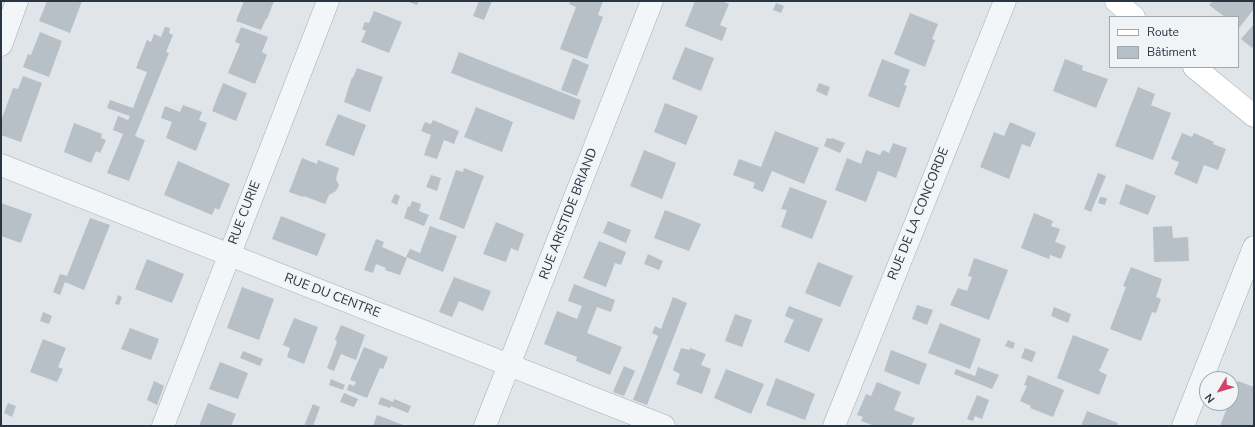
<!DOCTYPE html>
<html>
<head>
<meta charset="utf-8">
<style>
	body { margin:0 }
	#map { position:relative; width:1255px; height:427px; overflow:hidden; background:#e0e5ea; font-family:"Nunito Sans",sans-serif }
	canvas { display:block }
	.frame { position:absolute; inset:0; border:2px solid #283542; pointer-events:none }
	.legend { position:absolute; left:1109px; top:16px; width:130px; height:52px; box-sizing:border-box; background:#f0f4f7; border:1px solid #a0a8af; margin:0; padding:5px 7px; list-style:none; font-size:12px; color:#283542 }
	.legend li { display:flex; align-items:center; gap:8px; height:20px }
	.legend b { width:20px; border:1px solid #a0a8af }
	.north { position:absolute; left:1199px; top:371px; width:40px; height:40px; box-sizing:border-box; background:#f0f4f7; border:1px solid #a0a8af; border-radius:50%; rotate:232deg; font-size:11px; font-weight:700; line-height:16px; text-align:center; color:#283542 }
	.north::after { content:''; display:block; margin:auto; width:14px; height:18px; background:#d2426c; clip-path:polygon(50% 0,100% 100%,50% 72%,0 100%) }
</style>
</head>
<body>
<div id="map">
<canvas width="1255" height="427"></canvas>
<div class="frame"></div>
<ul class="legend">
<li><b style="height:5px;background:#fff"></b>Route</li>
<li><b style="height:11px;background:#b7bfc7"></b>Bâtiment</li>
</ul>
<div class="north">N</div>
</div>
<script>
const g = document.querySelector('canvas').getContext('2d');
g.lineJoin = 'round';
function paint(path, color) { g.fillStyle = color; g.fill(path, 'evenodd'); }
const shape = rows => new Path2D(rows.map(r => 'M' + r).join(''));
function strokePath(path, color, width, dash) { g.strokeStyle = color; g.lineWidth = width; g.lineCap = dash ? 'butt' : 'round'; g.setLineDash(dash || []); g.stroke(path); }
function label(font, color, halo, rows, align = 'center') {
  g.font = font + ' "Nunito Sans",sans-serif'; g.lineWidth = 3; g.setLineDash([]); g.textBaseline = 'middle'; g.strokeStyle = halo; g.fillStyle = color; for (const [text, x, y, turn = 0] of rows) {
    g.save(); g.translate(x, y); g.rotate((+turn || 0) * Math.PI / 180); g.textAlign = isNaN(turn) ? turn : align; if (halo) g.strokeText(text, 0, 0); g.fillText(text, 0, 0); g.restore();
  }
}
paint(shape([
	[47,1,82,1,70,33,39,21],
	[244,1,274,1,267,19,266,19,261,30,236,21],
	[406,1,419,1,417,5],
	[479,1,492,1,484,20,473,16],
	[570,1,603,1,598,15,603,17,587,59,560,49,576,7,569,4],
	[695,1,722,1,729,4,720,25,727,28,722,41,685,26],
	[1213,1,1254,1,1254,9,1239,28,1238,17,1225,17,1209,5],
	[776,3,784,6,781,13,773,10],
	[374,11,402,22,389,53,361,42,366,31,362,29,365,22,369,23],
	[910,13,938,24,932,39,935,40,925,67,894,54],
	[1254,24,1254,45,1252,48,1241,39],
	[165,27,170,28,169,33,173,35,166,52,169,53,135,136,145,140,129,181,107,173,123,134,113,130,118,116,128,120,130,116,107,108,110,100,133,108,147,72,136,68,147,40,151,42,154,34,161,37],
	[241,27,268,37,262,52,267,55,255,84,228,73,240,44,235,42],
	[40,32,62,41,49,77,23,67,28,54,31,55],
	[685,47,714,58,701,91,672,79],
	[459,52,581,100,574,120,451,73],
	[573,58,589,65,577,96,561,90],
	[882,59,910,70,904,85,907,86,899,108,868,96],
	[1065,59,1083,66,1082,70,1108,79,1096,108,1053,91],
	[357,68,383,77,370,112,344,102,352,77,353,78],
	[23,76,42,83,21,142,1,135,1,121,13,88,18,89],
	[223,83,247,93,236,121,212,111],
	[819,83,830,87,827,96,816,91],
	[1138,87,1155,94,1151,105,1171,113,1153,160,1115,146],
	[665,103,698,116,686,145,654,132],
	[183,105,202,112,199,120,207,123,196,151,166,138,172,122,161,118,165,106,180,112],
	[476,107,513,122,502,152,464,137],
	[338,114,366,125,354,156,325,145],
	[433,120,459,131,454,144,444,140,437,159,424,155,431,135,421,131,425,122,431,124],
	[1010,122,1036,133,1030,147,1022,144,1009,179,980,167,994,132,1004,136],
	[74,123,102,134,101,138,106,140,100,153,96,151,91,163,64,152],
	[775,131,819,148,804,184,772,171,763,192,753,188,755,183,733,175,739,159,761,167],
	[1182,133,1192,137,1194,133,1214,142,1213,144,1226,149,1218,170,1204,165,1197,184,1174,174,1179,162,1171,159],
	[827,138,831,139,832,138,845,143,840,153,824,146],
	[893,143,907,148,896,178,878,171,866,202,835,190,847,158,861,164,866,150,880,155,883,150,889,153],
	[644,150,676,163,662,199,630,186],
	[302,158,317,164,318,160,339,168,336,179,339,185,336,191,329,195,325,204,304,196,303,197,289,192],
	[178,161,230,184,219,210,215,208,212,215,164,195],
	[464,168,484,176,464,229,439,219,456,170,463,172],
	[1098,173,1106,176,1091,212,1084,209],
	[431,175,441,178,437,191,426,187],
	[1126,184,1156,196,1148,215,1119,204],
	[790,187,827,201,812,239,781,227,787,210,781,209],
	[395,194,400,196,397,205,391,202],
	[1100,197,1107,198,1105,205,1098,203],
	[412,201,421,204,419,211,429,215,424,226,404,218,408,206,410,207],
	[1,203,32,214,21,243,1,236],
	[665,210,701,224,689,251,654,238],
	[1034,213,1053,221,1051,226,1060,229,1055,242,1066,246,1061,259,1050,255,1049,259,1021,248],
	[281,216,326,234,317,256,272,239],
	[90,218,110,225,84,290,65,282,60,295,53,292,60,274,67,276],
	[608,221,631,230,626,243,603,233],
	[496,222,524,234,518,251,511,248,506,262,483,254],
	[430,226,457,236,443,272,406,257,410,249,420,253],
	[1172,226,1173,238,1188,237,1189,261,1154,262,1153,227],
	[376,239,384,242,382,247,407,258,400,275,385,270,386,268,376,264,373,273,364,270],
	[599,241,626,252,621,265,615,263,606,287,583,278],
	[648,254,663,261,659,270,644,264],
	[974,258,1008,270,989,320,950,305,958,288,967,291,972,277,968,276],
	[147,259,184,274,172,303,135,289],
	[818,262,853,276,840,307,805,293],
	[1131,267,1162,279,1156,297,1161,299,1156,313,1152,312,1141,341,1110,329,1126,287,1123,286],
	[454,277,491,291,483,311,459,301,452,317,439,312],
	[574,284,615,300,611,312,597,307,587,333,622,347,610,375,576,361,577,357,544,344,557,311,577,319,582,306,568,301],
	[242,287,274,299,259,340,227,328],
	[118,295,122,297,119,305,115,304],
	[673,297,687,303,647,405,633,400,658,336,652,333,655,326,661,329],
	[917,305,933,310,927,325,912,319],
	[789,306,823,319,809,352,784,342,794,320,785,316],
	[1054,307,1071,314,1068,323,1051,316],
	[43,312,52,316,49,324,40,321],
	[735,314,752,320,742,347,725,341],
	[294,318,318,327,304,364,287,357,290,348,283,345],
	[940,323,981,339,970,369,928,353],
	[341,325,365,335,356,360,341,354,334,371,327,368,337,342,335,339],
	[130,328,159,339,151,360,121,349],
	[1073,335,1109,349,1099,371,1107,375,1099,395,1057,378],
	[43,339,66,348,58,367,63,369,57,382,30,372],
	[1008,340,1015,343,1013,349,1005,346],
	[364,347,388,357,383,369,380,368,367,398,347,390,349,384,354,386,356,382,350,380],
	[681,348,690,350,690,348,706,354,701,365,711,369,702,394,676,384,680,374,673,370],
	[1025,348,1036,352,1032,362,1021,358],
	[891,350,927,364,919,385,884,371],
	[243,351,263,359,260,366,240,358],
	[220,362,248,373,238,399,209,389],
	[624,366,635,371,624,396,613,392],
	[978,367,999,375,992,389,954,374,956,369,975,376],
	[726,369,764,384,751,414,714,398],
	[1028,375,1064,390,1053,417,1030,408,1031,406,1020,401,1027,386,1024,385],
	[776,378,815,394,805,420,766,405],
	[331,379,345,385,343,390,329,385],
	[154,381,164,386,157,405,147,400],
	[1238,381,1254,387,1254,426,1220,426,1229,403,1231,403,1231,397],
	[877,382,901,392,894,410,915,418,911,426,875,426,861,421,863,417,857,415,866,394,871,396],
	[344,393,358,399,354,407,340,402],
	[977,395,989,400,982,419,975,416,973,421,967,419],
	[381,397,393,402,394,399,411,406,408,413,391,406,390,408,378,404],
	[8,403,16,406,12,417,4,413],
	[208,403,236,414,231,426,199,426],
	[313,404,320,407,313,426,304,426],
	[1087,411,1118,423,1117,426,1081,426],
	[377,415,406,426,373,426]
]), '#b7bfc7');
const street = shape([
	[1,45,17,1],
	[1,165,664,426],
	[163,426,328,1],
	[485,426,652,1],
	[834,426,1005,1],
	[1183,426,1254,247]
]);
const secondary = shape([
	[1116,1,1134,17],
	[1194,67,1254,116]
]);
strokePath(street, '#a5adb4', 23);
strokePath(secondary, '#a5adb4', 23);
strokePath(street, '#f3f6f8', 22);
strokePath(secondary, '#fff', 22);
label('13px', '#283542', '#f0f4f7', [
	["RUE CURIE",245,213,-69],
	["RUE ARISTIDE BRIAND",569,214,-69],
	["RUE DE LA CONCORDE",919,214,-68],
	["RUE DU CENTRE",332,296,21]
]);
</script>
</body>
</html>
